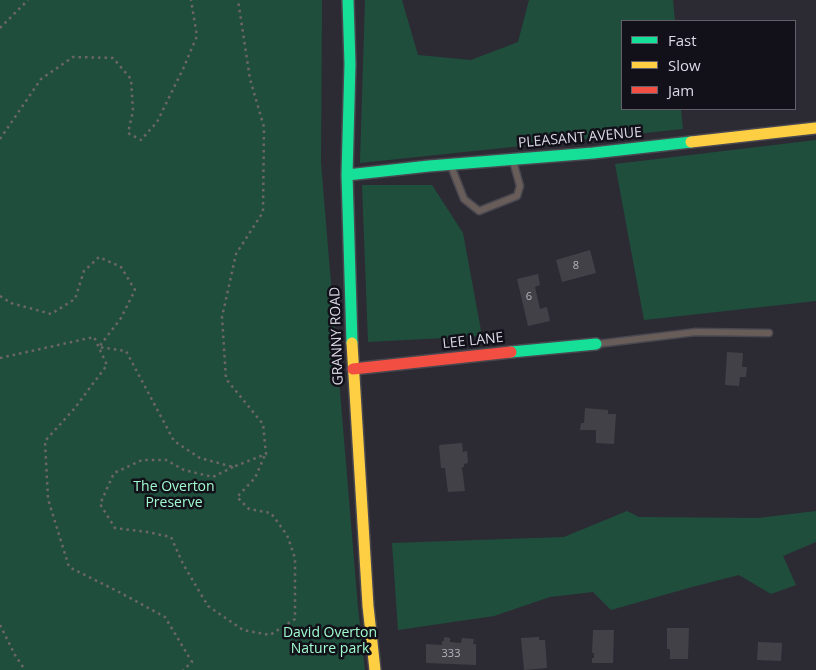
<!DOCTYPE html>
<html>
<head>
<meta charset="utf-8">
<style>
	body { margin:0 }
	#map { position:relative; width:816px; height:670px; overflow:hidden; background:#2c2b34; font-family:"Open Sans",sans-serif }
	canvas { display:block }
	.legend { position:absolute; left:621px; top:20px; width:175px; height:90px; box-sizing:border-box; background:#121119; border:1px solid #62616b; margin:0; padding:6px 9px; list-style:none; font-size:15px; color:#dbdae6 }
	.legend li { display:flex; align-items:center; gap:10px; height:25px }
	.legend b { width:25px; border:1px solid #62616b }
</style>
</head>
<body>
<div id="map">
<canvas width="816" height="670"></canvas>
<ul class="legend">
<li><b style="height:6px;background:#16e098"></b>Fast</li>
<li><b style="height:6px;background:#ffcf43"></b>Slow</li>
<li><b style="height:6px;background:#f24e42"></b>Jam</li>
</ul>
</div>
<script>
const g = document.querySelector('canvas').getContext('2d');
g.lineJoin = 'round';
function paint(path, color) { g.fillStyle = color; g.fill(path, 'evenodd'); }
const shape = rows => new Path2D(rows.map(r => 'M' + r).join(''));
function strokePath(path, color, width, dash) { g.strokeStyle = color; g.lineWidth = width; g.lineCap = dash ? 'butt' : 'round'; g.setLineDash(dash || []); g.stroke(path); }
function label(font, color, halo, rows, align = 'center') {
  g.font = font + ' "Open Sans",sans-serif'; g.lineWidth = 5; g.setLineDash([]); g.textBaseline = 'middle'; g.strokeStyle = halo; g.fillStyle = color; for (const [text, x, y, turn = 0] of rows) {
    g.save(); g.translate(x, y); g.rotate((+turn || 0) * Math.PI / 180); g.textAlign = isNaN(turn) ? turn : align; if (halo) g.strokeText(text, 0, 0); g.fillText(text, 0, 0); g.restore();
  }
}
paint(shape([
	[0,0,322,0,321,163,358,608,365,670,0,670],
	[365,0,402,0,418,55,471,60,518,42,529,0,673,0,675,21,622,21,622,109,681,109,683,129,360,163],
	[816,140,816,301,644,320,615,164],
	[362,185,432,185,463,233,482,336,368,342],
	[627,511,639,517,758,518,816,511,816,542,783,556,796,585,771,594,739,575,692,587,611,610,593,592,550,597,494,616,398,630,392,543,564,537]
]), '#1f4f3c');
paint(shape([
	[590,250,596,273,562,282,556,260],
	[538,274,540,285,535,287,540,309,547,307,550,321,528,326,517,279],
	[727,352,743,353,742,367,747,367,746,377,740,377,739,386,725,385],
	[585,408,608,410,608,414,616,414,614,444,596,443,596,430,580,430,581,423,584,423],
	[462,443,463,452,467,451,468,463,464,464,464,467,462,467,465,491,448,492,445,468,441,468,439,445],
	[667,628,689,628,688,659,670,659,670,649,667,649],
	[593,630,614,630,613,663,592,663,592,658,594,658,594,653,592,653],
	[444,637,450,638,450,642,461,643,462,638,474,639,473,644,476,644,476,665,426,663,426,644,442,645,442,641,444,641],
	[539,637,539,640,545,640,547,668,524,670,521,638],
	[758,642,782,643,781,661,757,660]
]), '#424148');
const lane = shape([
	[451,166,464,199,479,211,517,196,520,186,513,161],
	[597,344,696,332,769,333]
]);
const fast = shape([
	[348,0,350,64,347,175,352,343],
	[347,175,429,166,593,153,691,142],
	[511,352,596,344]
]);
const slow = shape([
	[691,142,816,128],
	[352,343,368,606,375,670]
]);
const jam = shape([
	[353,369,511,352]
]);
strokePath(lane, '#494850', 9);
strokePath(fast, '#494850', 14);
strokePath(slow, '#494850', 14);
strokePath(jam, '#494850', 14);
strokePath(shape([
	[0,28,28,0],
	[0,139,41,79,73,57,113,58,131,79,133,111,128,133,141,140,157,122,183,69,197,36,191,0],
	[0,296,11,303,51,314,75,299,84,271,99,257,121,267,135,290,121,318,99,347,126,351,174,441,200,458,233,467,266,454,263,424,226,379,222,317,236,254,263,212,264,127,250,79,238,0],
	[0,358,94,337,107,365,74,409,45,441,48,499,69,567,119,592,165,617,192,662,183,670],
	[233,467,213,477,184,470,166,460,142,460,114,473,100,504,115,528,147,532,171,537,183,564,208,606,243,630,270,635,295,619,295,558,287,535,271,513,249,509,237,497,255,478,265,455],
	[0,625,15,655,25,670]
]), '#6d6666', 2.5, [2.5, 4]);
strokePath(lane, '#695d59', 6);
strokePath(fast, '#16e098', 11);
strokePath(slow, '#ffcf43', 11);
strokePath(jam, '#f24e42', 11);
label('11px', '#b5b4be', null, [
	["8",576,266],
	["6",529,297],
	["333",451,654]
]);
label('14px', '#dbdae6', '#121119', [
	["PLEASANT AVENUE",580,138,-5],
	["GRANNY ROAD",337,336,-92],
	["LEE LANE",473,341,-6]
]);
label('14px', '#a0fbce', '#121119', [
	["The Overton",174,487],
	["Preserve",174,503],
	["David Overton",330,633],
	["Nature park",330,649]
]);
</script>
</body>
</html>
